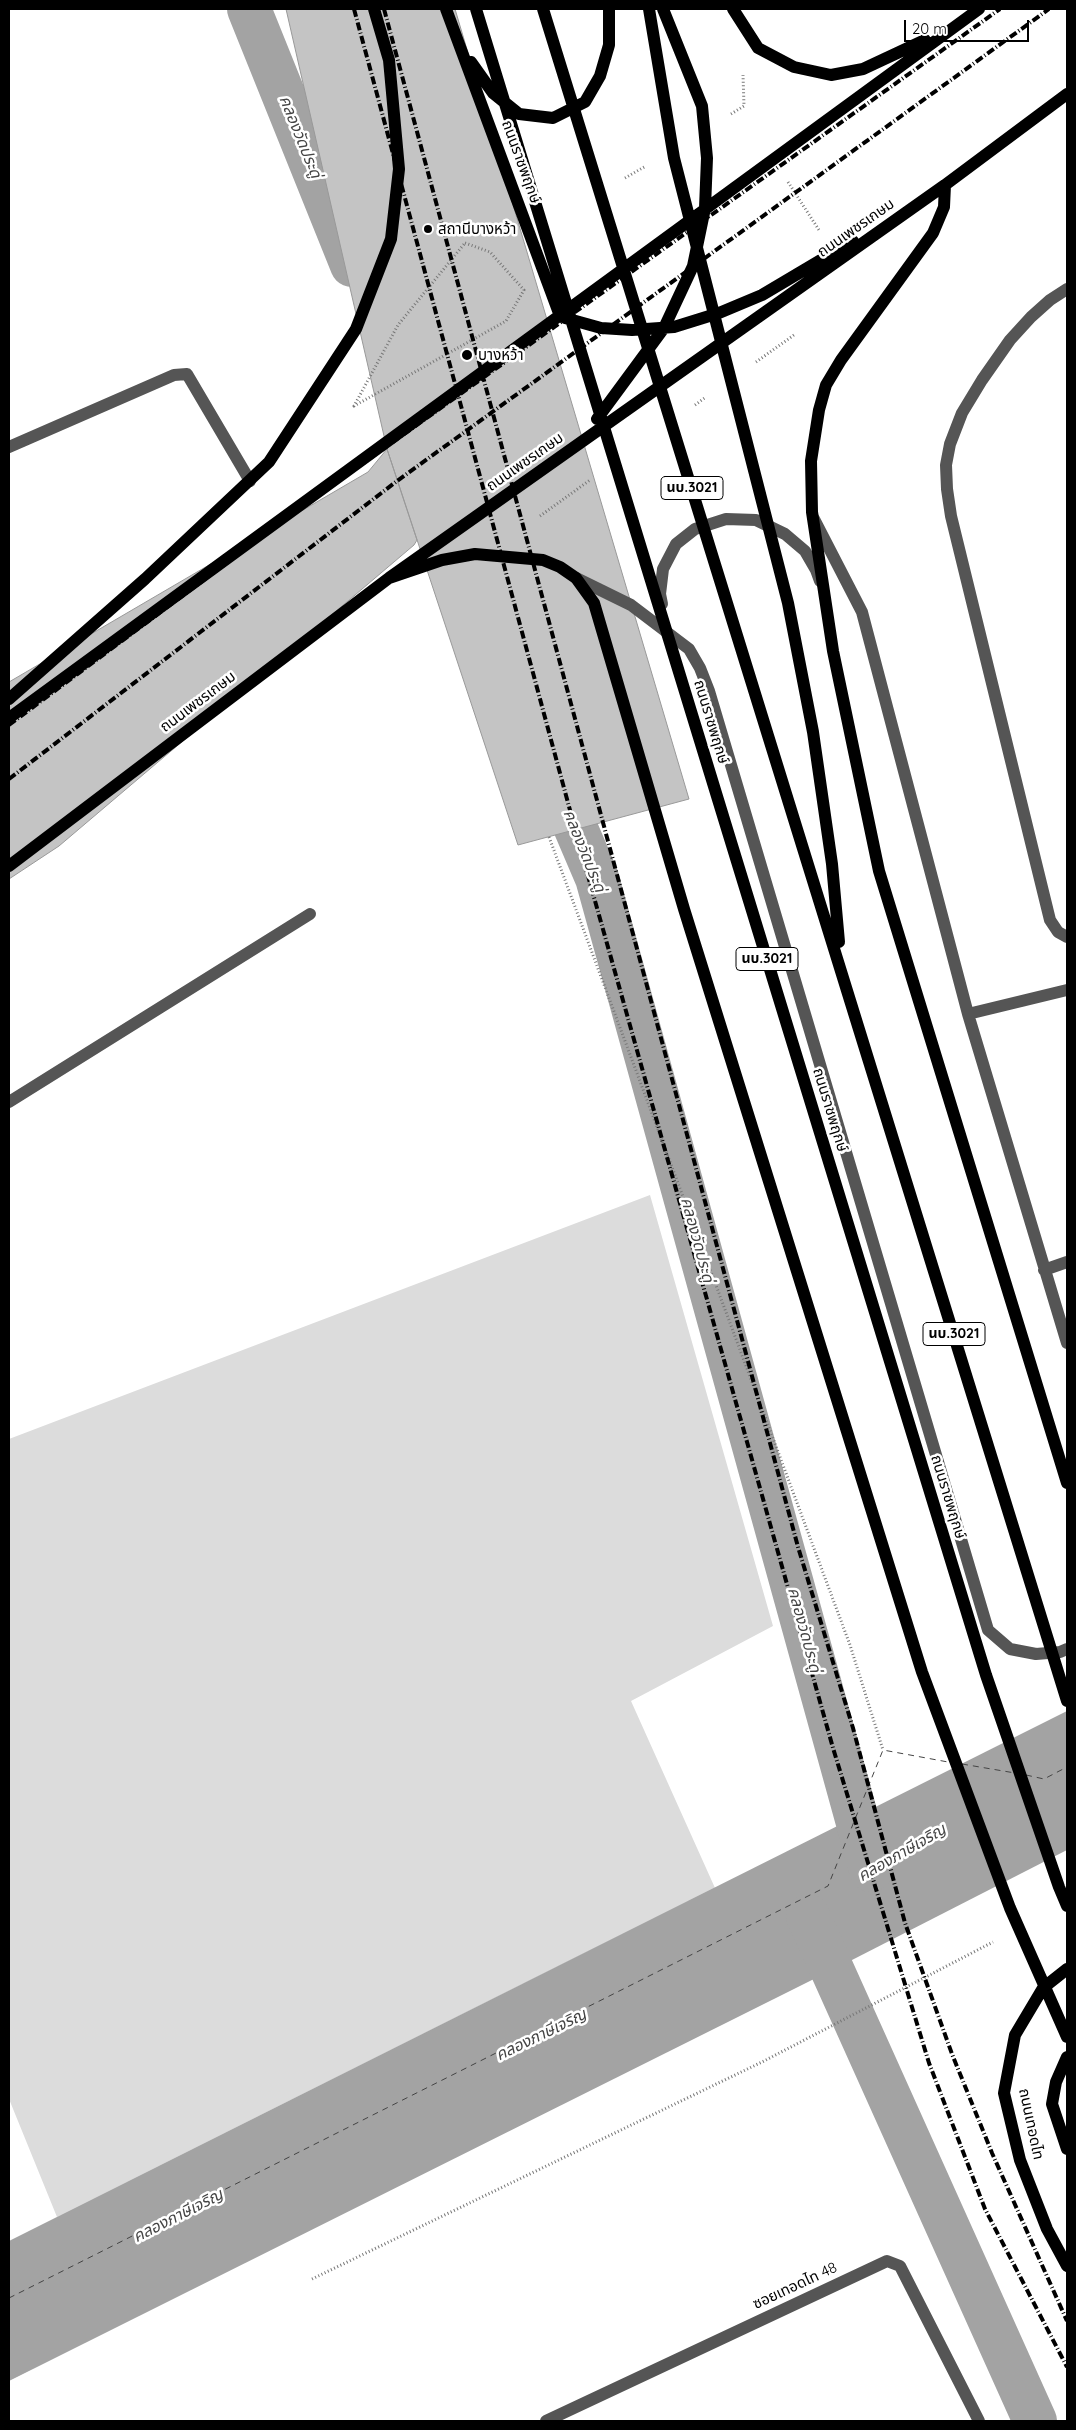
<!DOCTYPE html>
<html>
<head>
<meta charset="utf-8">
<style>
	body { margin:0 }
	#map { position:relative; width:1076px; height:2430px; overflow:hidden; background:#fff; font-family:Quicksand,sans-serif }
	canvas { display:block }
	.frame { position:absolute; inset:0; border:10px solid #000; pointer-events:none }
	.scale { position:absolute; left:904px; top:20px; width:125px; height:22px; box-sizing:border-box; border:2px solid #000; border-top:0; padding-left:6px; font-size:15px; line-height:18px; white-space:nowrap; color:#000; -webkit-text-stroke:4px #fff; paint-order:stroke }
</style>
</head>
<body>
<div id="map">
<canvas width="1076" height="2430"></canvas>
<div class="frame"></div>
<div class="scale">20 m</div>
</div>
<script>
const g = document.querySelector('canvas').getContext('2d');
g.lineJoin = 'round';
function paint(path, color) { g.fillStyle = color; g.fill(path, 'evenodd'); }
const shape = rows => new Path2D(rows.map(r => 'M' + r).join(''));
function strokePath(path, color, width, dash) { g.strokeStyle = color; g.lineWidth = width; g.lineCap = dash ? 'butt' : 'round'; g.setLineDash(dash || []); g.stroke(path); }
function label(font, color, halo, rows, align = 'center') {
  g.font = font + ' Quicksand,"Noto Sans Thai",sans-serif'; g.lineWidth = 5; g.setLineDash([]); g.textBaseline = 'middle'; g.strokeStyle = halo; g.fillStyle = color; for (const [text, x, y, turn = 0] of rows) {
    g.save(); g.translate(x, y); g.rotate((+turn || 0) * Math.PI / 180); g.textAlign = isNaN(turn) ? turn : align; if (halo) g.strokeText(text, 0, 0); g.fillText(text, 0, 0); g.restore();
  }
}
paint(shape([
	[650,1195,773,1626,631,1701,715,1888,57,2217,9,2099,9,1439]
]), '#dcdcdc');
paint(shape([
	[1067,1711,1067,1850,852,1960,9,2381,9,2241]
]), '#a3a3a3');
strokePath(shape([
	[249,9,352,265],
	[553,775,597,878,871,1870],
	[808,1916,1035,2421]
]), '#a3a3a3', 44);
strokePath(shape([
	[962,1764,1015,1773],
	[1026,1775,1044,1779,1067,1767],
	[9,2298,828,1886,883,1750,948,1762]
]), '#444', 1, [6, 5]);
const building = shape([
	[286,9,455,9,689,799,518,845,387,449,286,9],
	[387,449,417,540,414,545,59,846,9,879,9,682,368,472,387,449]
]);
paint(building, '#c4c4c4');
strokePath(building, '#999', 1);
strokePath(shape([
	[731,114,744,106,743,75],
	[625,178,646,166],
	[788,182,819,230],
	[465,243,490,252,524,290,506,321,354,406,398,325,465,243],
	[756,362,794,335],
	[695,405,706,397],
	[540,516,590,480],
	[549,837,850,1645,883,1750],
	[312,2279,762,2062,993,1942]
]), '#777', 3, [1, 2.5]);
strokePath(shape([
	[1067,289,1050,300,1031,317,1010,340,982,380,962,413,950,444,946,465,947,489,951,516,1050,920,1058,932,1067,937],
	[9,447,174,375,187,374,250,481],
	[814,519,862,612,968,1014,1067,1343],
	[576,578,631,605,689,649,700,668,709,691,988,1630,1010,1649,1036,1654,1060,1652,1067,1649],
	[662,604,660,594,663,569,676,544,695,529,726,519,756,520,785,534,805,551,816,570,820,581],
	[968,1014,1067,990],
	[9,1102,310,914],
	[1044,1270,1067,1262],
	[546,2421,887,2261,900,2266,979,2421]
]), '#555', 12);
strokePath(shape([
	[446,9,560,316],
	[476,9,986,1675,1059,1887,1067,1906],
	[543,9,1067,1701],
	[649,9,674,158,788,603,813,732,832,864,839,942],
	[733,9,758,48,794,67,831,75,863,69,925,40],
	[471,62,493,93,519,114,553,118,585,102,600,76,609,45,609,9],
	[945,185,944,207,933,233,841,360,826,385,819,410,811,461,812,512,833,651,879,871,1067,1483],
	[565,318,601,328,632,330,674,327,719,313,762,295,853,241],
	[597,419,664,328,693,266,705,208,707,158,702,106,663,9],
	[389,578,442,560,475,554,543,560,560,567,576,578,594,603,684,909,922,1672,1010,1908,1067,2037],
	[9,699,145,579,269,462,356,329,391,239,399,169,389,60,374,9],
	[9,718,979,9],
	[9,866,389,578,945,185,1067,94],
	[1067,1969,1043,1988,1015,2035,1004,2093,1020,2160,1047,2229,1067,2266],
	[1067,2057,1056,2082,1052,2104,1067,2149]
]), '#000', 12);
strokePath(shape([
	[354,9,581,851,833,1748,929,2063,985,2209,1067,2367],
	[384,9,798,1547,853,1728,905,1923,952,2054,992,2153,1067,2321],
	[9,725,299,509,1000,9],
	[9,779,397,481,1049,9]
]), '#000', 4, [8, 2.5, 1, 2.5]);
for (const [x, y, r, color] of [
	[428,229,5,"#000"],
	[467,355,6,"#000"]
]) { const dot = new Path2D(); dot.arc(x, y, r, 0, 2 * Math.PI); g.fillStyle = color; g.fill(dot); strokePath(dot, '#fff', 2); }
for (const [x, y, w] of [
	[692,488,62],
	[767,959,62],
	[954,1334,62]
]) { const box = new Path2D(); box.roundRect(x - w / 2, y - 11.5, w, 23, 4); g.fillStyle = '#fff'; g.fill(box); strokePath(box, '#000', 1); }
label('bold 14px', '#000', null, [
	["นบ.3021",692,488],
	["นบ.3021",767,959],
	["นบ.3021",954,1334]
]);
label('15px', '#000', '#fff', [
	["ถนนราชพฤกษ์",521,162,70],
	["ถนนเพชรเกษม",856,228,-35],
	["ถนนเพชรเกษม",525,462,-35],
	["ถนนเพชรเกษม",198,702,-37],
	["ถนนราชพฤกษ์",711,722,73],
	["ถนนราชพฤกษ์",830,1110,73],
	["ถนนราชพฤกษ์",948,1497,73],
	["ถนนเทอดไท",1031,2124,78],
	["ซอยเทอดไท 48",795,2286,-25]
]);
label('15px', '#000', '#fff', [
	["สถานีบางหว้า",438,229],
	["บางหว้า",478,355]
], 'left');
label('italic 16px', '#444', '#fff', [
	["คลองวัดประดู่",300,137,68],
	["คลองวัดประดู่",584,851,68],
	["คลองวัดประดู่",697,1240,75],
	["คลองวัดประดู่",804,1630,75],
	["คลองภาษีเจริญ",902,1853,-30],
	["คลองภาษีเจริญ",541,2035,-26],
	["คลองภาษีเจริญ",178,2216,-27]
]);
</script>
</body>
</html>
